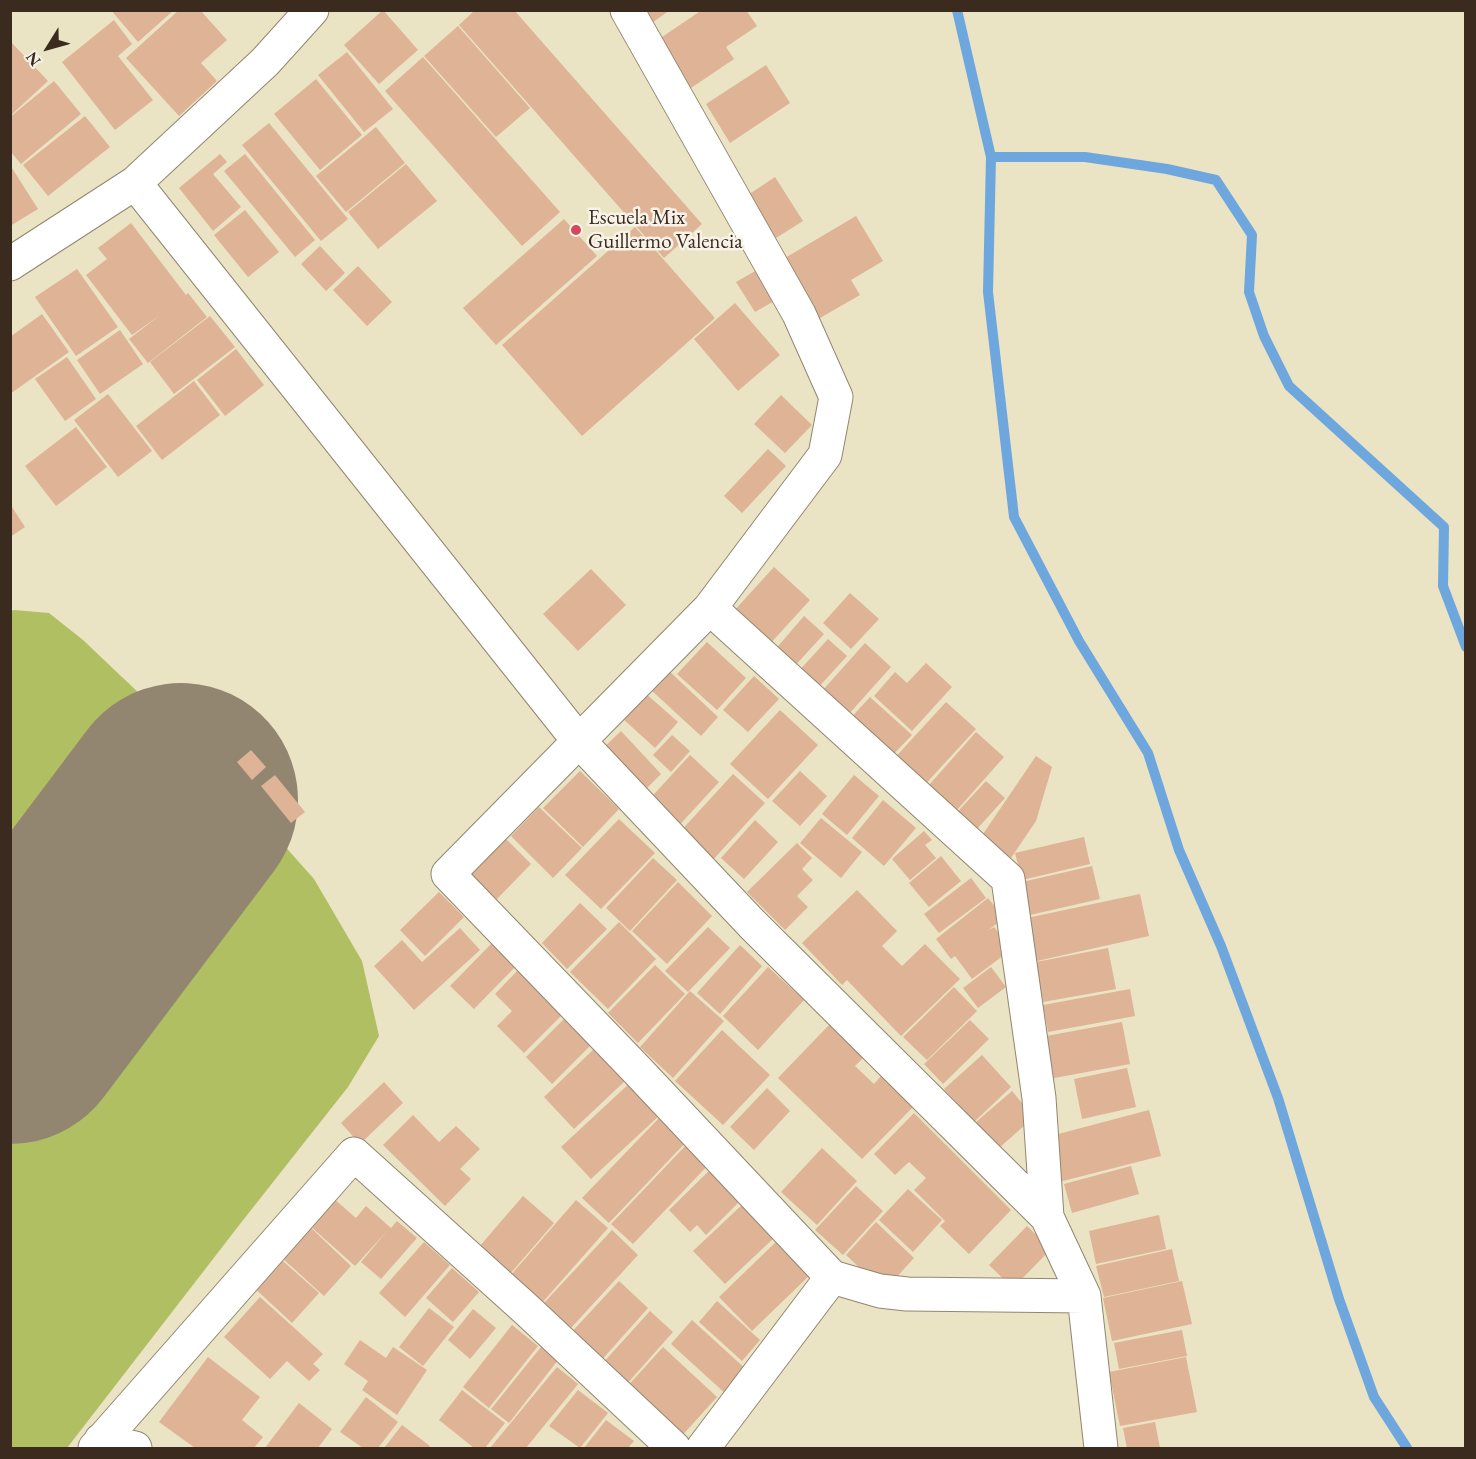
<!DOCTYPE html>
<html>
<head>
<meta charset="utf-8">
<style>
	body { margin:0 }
	#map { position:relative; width:1476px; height:1459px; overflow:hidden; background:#eae3c4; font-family:"EB Garamond",serif }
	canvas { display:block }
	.frame { position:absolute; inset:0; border:12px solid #3b2a1e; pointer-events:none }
	.north { position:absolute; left:18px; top:18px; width:60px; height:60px; -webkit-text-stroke:4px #f7f3e8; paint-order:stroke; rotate:233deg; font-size:16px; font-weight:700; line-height:24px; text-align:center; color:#3b2a1e }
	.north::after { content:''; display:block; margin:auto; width:21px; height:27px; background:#3b2a1e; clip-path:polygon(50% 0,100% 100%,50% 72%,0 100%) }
</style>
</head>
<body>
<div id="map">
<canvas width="1476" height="1459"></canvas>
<div class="frame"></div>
<div class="north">N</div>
</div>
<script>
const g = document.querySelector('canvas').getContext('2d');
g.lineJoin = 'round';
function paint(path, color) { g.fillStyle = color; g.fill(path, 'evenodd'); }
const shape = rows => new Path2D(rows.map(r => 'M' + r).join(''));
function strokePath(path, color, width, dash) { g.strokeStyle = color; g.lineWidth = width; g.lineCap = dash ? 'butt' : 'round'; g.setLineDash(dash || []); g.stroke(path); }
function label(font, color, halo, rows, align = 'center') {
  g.font = font + ' "EB Garamond",serif'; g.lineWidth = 5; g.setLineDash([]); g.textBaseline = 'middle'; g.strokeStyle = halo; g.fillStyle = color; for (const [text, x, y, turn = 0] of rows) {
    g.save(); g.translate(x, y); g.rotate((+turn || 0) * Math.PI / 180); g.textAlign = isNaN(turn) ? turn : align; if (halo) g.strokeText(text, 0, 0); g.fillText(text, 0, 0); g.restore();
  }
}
paint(shape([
	[14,610,49,613,83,640,201,752,314,879,362,961,379,1036,348,1087,240,1224,67,1448,11,1448,11,1110,35,1076,111,1073,234,860,169,775,114,749,97,762,11,886,10,611]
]), '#afbf61');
strokePath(shape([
	[957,10,991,157,988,292,1014,517,1079,641,1148,753,1179,850,1221,946,1278,1098,1339,1299,1374,1397,1407,1448],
	[991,157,1085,157,1167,169,1216,180,1252,235,1249,292,1264,336,1289,386,1444,527,1443,586,1466,647]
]), '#6da7dd', 10);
strokePath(shape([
	[10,1027,181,800]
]), '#928671', 234);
paint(shape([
	[111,10,174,10,138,42],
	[179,10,200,10,227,40,201,63,217,81,179,116,126,58],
	[383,10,418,50,379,84,344,45],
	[475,10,514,10,702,224,664,258,459,25],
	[640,10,670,10,649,25],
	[702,10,746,10,757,26,726,47,734,59,691,88,659,39],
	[114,20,132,44,118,56,153,100,115,130,62,62],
	[458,26,530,108,496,137,424,56],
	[10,41,48,81,10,116],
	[347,52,393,109,364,132,318,75],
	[423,57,560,212,522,246,385,91],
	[766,65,790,103,730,143,706,104],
	[316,79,362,135,320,170,274,114],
	[54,81,81,114,21,164,10,151,10,117],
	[85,116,110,147,48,196,23,165],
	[269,123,348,219,321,241,242,145],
	[376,127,405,163,346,212,316,176],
	[220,154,227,162,213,174,241,207,213,231,179,188],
	[245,154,315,240,295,257,224,171],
	[406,164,437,201,378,249,348,212],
	[10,165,38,209,10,226],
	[775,177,803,221,776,238,748,195],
	[245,210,279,252,248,277,214,235],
	[856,216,883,261,851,280,860,295,820,318,785,258],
	[564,219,597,256,496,345,463,308],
	[131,223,186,295,188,293,207,317,148,363,129,339,160,315,132,335,86,275,107,259,98,248],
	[635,227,715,318,582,436,502,345],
	[320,246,345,273,326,291,301,264],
	[358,266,392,302,367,326,333,290],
	[77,269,118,327,76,356,35,297],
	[757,270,776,300,755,312,736,282],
	[735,303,780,355,738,391,694,339],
	[42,314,69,352,10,394,10,337],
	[210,316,235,347,174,394,150,362],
	[120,330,143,364,100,394,77,360],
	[236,349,264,385,225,416,197,380],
	[67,357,96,399,65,421,35,379],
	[194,381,220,415,162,460,136,426],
	[108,394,152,451,118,477,74,420],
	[781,395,812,425,785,453,754,424],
	[76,427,107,467,56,506,25,466],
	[768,449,786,466,742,513,724,496],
	[10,504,25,527,10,537],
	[774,567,810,600,769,645,733,612],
	[591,569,626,605,578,651,543,614],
	[850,593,879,619,851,649,823,623],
	[804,616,824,634,792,669,773,652],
	[828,639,847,656,816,690,797,673],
	[707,642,746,678,717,710,677,674],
	[865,643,891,667,848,715,822,691],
	[926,663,952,687,912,731,874,696,895,672,907,683],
	[668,670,718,717,701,736,650,689],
	[754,676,779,699,748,732,723,710],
	[644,692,678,722,655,748,621,717],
	[870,697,912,735,889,759,848,721],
	[946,702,976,729,920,790,890,763],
	[780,710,818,745,768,799,730,764],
	[621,731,661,774,640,795,599,752],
	[976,732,1004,757,949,819,921,794],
	[672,735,690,751,671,772,653,755],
	[251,750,266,767,252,780,237,762],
	[690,755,719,782,674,831,645,804],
	[1036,756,1052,767,1036,821,1011,858,981,837],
	[580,771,619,809,583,847,543,808],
	[800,771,827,796,800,826,772,801],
	[733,774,765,803,710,863,678,834],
	[275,775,305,812,291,823,261,786],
	[854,775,879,796,847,835,822,814],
	[986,781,1005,798,968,839,949,821],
	[883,800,916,828,884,866,852,838],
	[539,807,582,848,553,878,511,836],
	[821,818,862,852,841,878,800,843],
	[619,819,655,853,601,909,565,875],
	[755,820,778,842,744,879,721,858],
	[924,831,932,840,925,845,936,858,910,880,892,859],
	[1084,837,1090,864,1022,880,1015,853],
	[505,838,531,864,496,900,470,875],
	[797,843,812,858,802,869,813,880,797,896,808,907,785,930,747,892],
	[941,856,961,881,929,907,909,883],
	[653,858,677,880,630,931,606,908],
	[1092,866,1100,899,1030,915,1022,882],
	[971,878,986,898,939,933,924,914],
	[678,882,712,916,667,964,632,931],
	[857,890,897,931,882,946,902,966,925,944,960,979,901,1036,847,980,842,985,802,943],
	[439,892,464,917,425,956,400,930],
	[1140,894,1149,936,1037,961,1027,918],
	[988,898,1004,918,987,931,994,927,1012,949,972,979,955,956,951,959,936,939],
	[580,903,607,929,567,969,542,943],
	[619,922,656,959,608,1009,570,972],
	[708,927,730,948,688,992,665,971],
	[460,928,480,950,414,1010,374,966,402,940,422,962],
	[493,942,517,965,474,1009,450,986],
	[740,945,762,966,720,1014,697,993],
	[1108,948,1116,989,1043,1002,1036,962],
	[655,965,685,994,638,1043,608,1013],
	[768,967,804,1000,758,1050,723,1016],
	[991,967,1006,987,978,1008,963,988],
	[520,968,564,1013,524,1053,497,1026,512,1011,495,994],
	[954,987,977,1011,927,1060,903,1037],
	[1130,989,1135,1016,1048,1032,1043,1005],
	[690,991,724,1021,673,1078,640,1047],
	[566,1017,592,1044,552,1084,526,1057],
	[970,1020,989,1039,943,1084,924,1064],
	[1122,1022,1130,1064,1049,1079,1041,1037],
	[829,1025,863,1058,855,1066,874,1084,881,1076,913,1107,862,1159,778,1078],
	[722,1030,770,1075,723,1125,675,1081],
	[595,1048,625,1081,574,1129,544,1097],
	[982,1055,1011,1087,974,1122,944,1089],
	[1127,1068,1136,1107,1082,1119,1074,1079],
	[632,1081,661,1114,591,1179,561,1147],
	[384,1082,403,1103,360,1144,341,1123],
	[767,1088,790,1111,754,1150,730,1127],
	[1012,1091,1034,1117,999,1148,976,1122],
	[1149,1110,1161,1156,1059,1182,1047,1137],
	[914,1113,1011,1210,969,1254,940,1226,945,1221,914,1190,926,1178,909,1162,895,1175,874,1154],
	[413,1115,439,1142,456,1126,480,1149,460,1169,471,1179,445,1206,383,1145],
	[661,1116,687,1141,609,1223,582,1198],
	[689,1142,711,1162,633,1244,611,1224],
	[822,1148,857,1181,817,1225,781,1192],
	[1131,1166,1139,1194,1072,1213,1064,1184],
	[713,1167,743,1198,706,1235,697,1225,690,1232,669,1210],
	[856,1186,883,1211,843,1255,815,1230],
	[908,1189,942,1220,913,1252,879,1220],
	[523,1196,554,1223,510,1274,479,1247],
	[333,1198,356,1218,366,1206,391,1228,397,1221,417,1238,381,1279,361,1262,387,1231,355,1266,309,1225],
	[576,1200,608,1228,541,1304,510,1276],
	[744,1203,776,1236,725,1284,693,1251],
	[1159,1215,1166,1249,1096,1264,1089,1231],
	[876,1222,914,1258,884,1291,846,1255],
	[309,1226,351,1266,324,1296,281,1257],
	[1027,1226,1051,1249,1013,1288,989,1265],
	[612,1230,638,1255,570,1329,543,1304],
	[780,1238,813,1272,752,1331,719,1297],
	[424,1242,450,1265,405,1317,379,1293],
	[1172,1249,1179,1281,1104,1297,1096,1266],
	[276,1255,319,1293,292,1323,249,1283],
	[452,1268,479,1292,453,1322,426,1298],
	[619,1281,648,1308,599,1363,569,1335],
	[1182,1281,1192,1324,1112,1341,1103,1298],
	[260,1297,323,1354,313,1364,320,1370,309,1381,287,1361,270,1379,224,1337],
	[717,1301,760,1340,742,1361,699,1322],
	[429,1308,454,1327,423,1366,399,1347],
	[473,1309,496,1328,470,1359,448,1340],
	[650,1311,673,1332,625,1386,602,1364],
	[692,1320,748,1371,727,1395,671,1344],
	[512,1325,538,1346,489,1408,463,1387],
	[1182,1330,1187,1356,1119,1369,1114,1343],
	[360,1340,386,1358,393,1347,427,1370,397,1415,362,1390,368,1381,344,1364],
	[541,1347,558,1360,509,1423,491,1409],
	[663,1347,717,1397,679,1439,625,1389],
	[208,1357,260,1397,242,1420,263,1437,254,1448,195,1448,159,1422],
	[1186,1357,1197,1412,1120,1426,1109,1372],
	[557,1367,578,1384,526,1448,490,1448],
	[462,1390,505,1423,485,1448,474,1448,439,1420],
	[578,1390,608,1413,580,1448,549,1426],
	[366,1397,398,1422,378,1448,363,1448,340,1432],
	[299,1403,332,1429,318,1448,265,1448],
	[606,1420,634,1441,628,1448,584,1448],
	[1155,1422,1160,1448,1127,1448,1123,1428],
	[402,1425,430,1446,428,1448,384,1448]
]), '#dfb395');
const minor = shape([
	[627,10,799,314,836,397,825,455,710,608,448,874,636,1069,832,1277,880,1291,907,1294,1084,1296],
	[135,183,578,740,752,924,1047,1217],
	[10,264,135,183,265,62,312,10],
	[710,608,1008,879,1039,1098,1047,1217,1084,1296,1101,1448],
	[101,1440,135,1448],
	[95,1448,354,1154,528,1311,674,1448],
	[703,1448,832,1277]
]);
strokePath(minor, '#928671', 35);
strokePath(minor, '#fff', 33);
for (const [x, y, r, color] of [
	[576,230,6,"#d1495b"]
]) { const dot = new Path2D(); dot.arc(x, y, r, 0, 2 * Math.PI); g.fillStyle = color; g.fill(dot); strokePath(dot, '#f7f3e8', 2); }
label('21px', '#3b2a1e', '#f7f3e8', [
	["Escuela Mix",588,218],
	["Guillermo Valencia",588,242]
], 'left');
</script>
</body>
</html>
